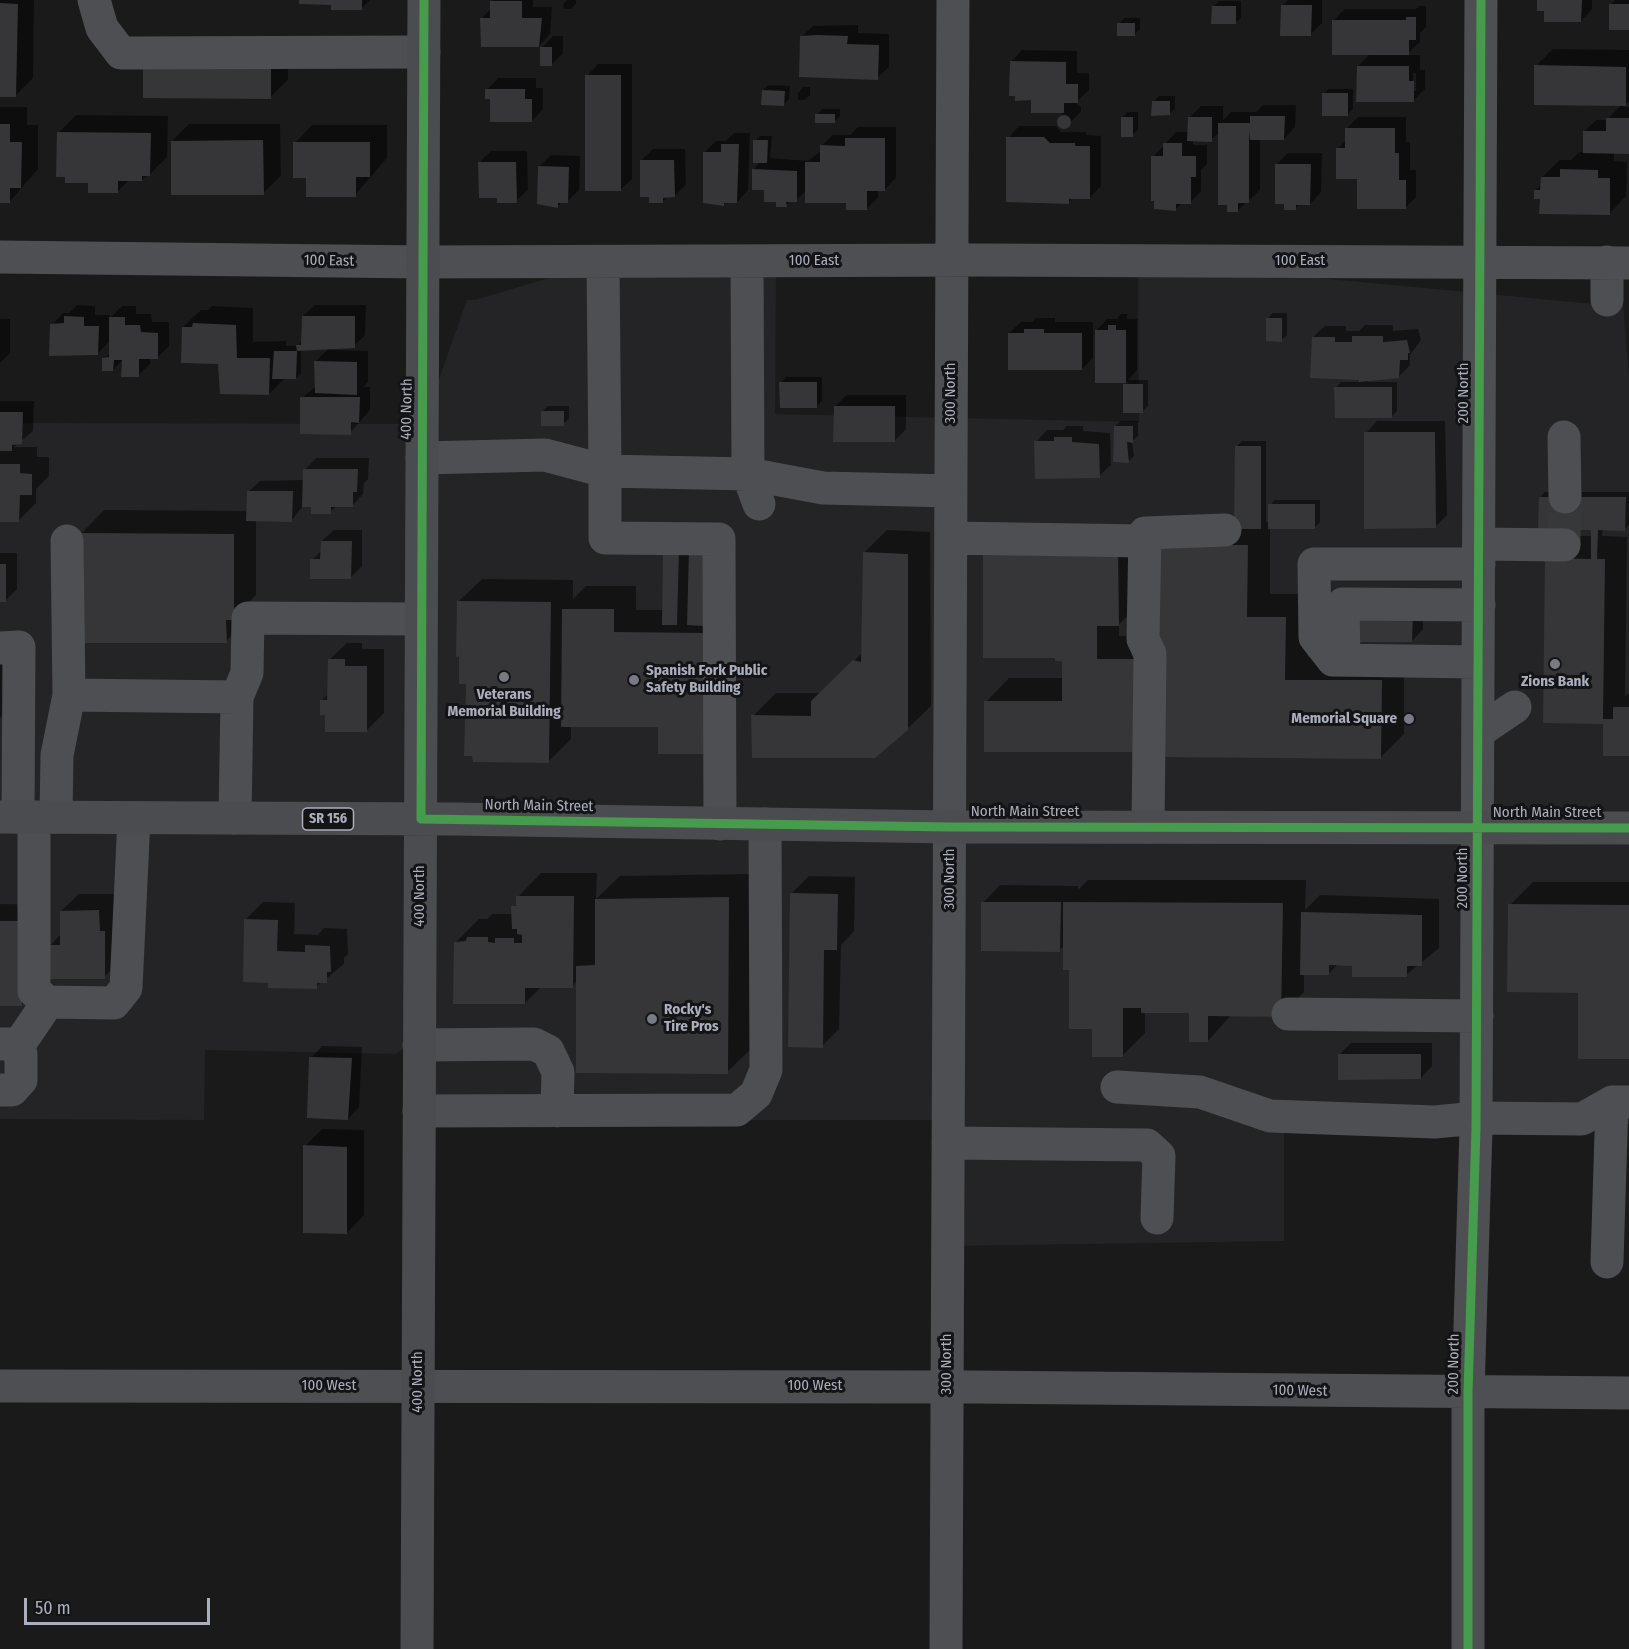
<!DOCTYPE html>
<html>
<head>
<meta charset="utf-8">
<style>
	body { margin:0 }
	#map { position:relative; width:1629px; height:1649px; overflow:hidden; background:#1a1a1a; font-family:"Fira Sans Condensed",sans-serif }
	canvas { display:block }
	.scale { position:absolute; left:24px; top:1598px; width:186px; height:27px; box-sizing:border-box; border:3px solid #aaafbc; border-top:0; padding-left:8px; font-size:18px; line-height:21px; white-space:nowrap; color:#aaafbc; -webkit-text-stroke:4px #141416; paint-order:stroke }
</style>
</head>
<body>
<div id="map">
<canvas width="1629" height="1649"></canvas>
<div class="scale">50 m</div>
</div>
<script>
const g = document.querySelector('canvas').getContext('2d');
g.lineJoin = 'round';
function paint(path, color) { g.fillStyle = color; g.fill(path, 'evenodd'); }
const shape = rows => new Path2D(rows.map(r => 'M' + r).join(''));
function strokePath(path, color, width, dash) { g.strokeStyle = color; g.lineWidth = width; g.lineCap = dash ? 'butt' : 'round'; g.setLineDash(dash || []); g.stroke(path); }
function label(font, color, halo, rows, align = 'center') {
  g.font = font + ' "Fira Sans Condensed",sans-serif'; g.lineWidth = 6; g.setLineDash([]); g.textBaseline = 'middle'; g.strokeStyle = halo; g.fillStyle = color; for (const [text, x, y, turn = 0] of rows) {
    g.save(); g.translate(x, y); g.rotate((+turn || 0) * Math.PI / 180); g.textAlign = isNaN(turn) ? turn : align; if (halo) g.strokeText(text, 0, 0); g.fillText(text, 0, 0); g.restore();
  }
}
paint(shape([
	[776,261,775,414,1139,422,1138,261,1594,304,1623,304,1629,377,1629,1124,1284,1132,1284,1241,947,1246,948,1120,419,1120,419,1040,395,1054,205,1050,204,1120,0,1119,0,423,423,424,467,300,475,300,603,262]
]), '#242426');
paint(shape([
	[0,0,34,0,33,78,16,95,0,95],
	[301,0,370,0,361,9],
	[493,0,533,0,533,7,552,7,550,34,539,46,482,18,491,9],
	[567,0,576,0,576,4,571,9,564,9,563,4],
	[1288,0,1322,0,1322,23,1311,34,1282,6],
	[1538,0,1592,0,1592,9,1581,21,1545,9],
	[1615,0,1629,0,1629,29,1611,5],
	[1219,1,1241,1,1241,18,1235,23,1213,7],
	[1419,6,1426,6,1426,27,1420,33,1420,42,1406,55,1420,55,1420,70,1425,70,1425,89,1413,101,1358,66,1371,53,1334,20,1345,9,1416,9],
	[1413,73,1416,73,1416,91,1413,91],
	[1124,18,1140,18,1140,29,1134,35,1119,24],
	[858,25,858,33,889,34,889,67,877,78,801,37,813,26],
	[553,36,563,36,563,53,551,65,542,48],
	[1553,49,1629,50,1629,101,1623,107,1629,107,1629,152,1614,152,1614,161,1627,162,1626,196,1609,214,1541,198,1535,191,1542,184,1542,177,1560,160,1571,160,1579,152,1585,152,1585,131,1596,120,1607,120,1621,105,1536,66],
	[1022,50,1077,51,1077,73,1089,73,1089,90,1077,101,1072,101,1081,107,1081,112,1065,127,1058,124,1063,112,1033,99,1011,62],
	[288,52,288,80,270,97,144,97],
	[598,64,632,64,632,179,620,190,587,76],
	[498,78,536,78,536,88,543,88,543,109,532,121,492,97,487,90],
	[768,85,790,86,789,99,784,104,763,90],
	[803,87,810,87,810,95,804,100,798,100,798,93],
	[1329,89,1353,89,1353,109,1347,115,1323,94],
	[1159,96,1175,96,1175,109,1169,114,1153,102],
	[1263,105,1296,105,1295,127,1284,139,1260,138,1260,190,1238,210,1220,132,1211,140,1193,140,1193,145,1207,145,1207,164,1201,170,1201,191,1190,203,1182,203,1176,209,1153,157,1176,132,1189,132,1190,117,1201,106,1223,106,1223,120,1231,112,1256,112],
	[0,107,27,107,27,125,38,125,38,169,10,201,0,201],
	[822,109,840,109,840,116,835,121,817,115],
	[1128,112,1138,112,1138,130,1132,135,1122,117],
	[76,115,168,116,167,157,149,175,141,180,129,180,117,192,89,182,58,133],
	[1358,117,1406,117,1406,142,1410,142,1410,170,1416,170,1416,197,1405,208,1359,178,1338,148,1347,140,1347,128],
	[189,124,280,124,281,176,263,193,172,141],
	[312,125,387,125,387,158,355,195,307,177,295,143],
	[1019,126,1056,126,1061,132,1086,132,1086,135,1101,136,1101,186,1089,198,1073,198,1068,203,1008,138],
	[858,127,896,127,896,178,884,190,878,190,878,198,866,209,807,190,796,200,791,200,786,205,777,201,766,189,754,169,761,161,755,141,760,136,772,136,770,158,808,161,821,151,821,146,833,135,850,135],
	[734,133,750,133,748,190,737,202,723,204,704,153,716,141,726,141],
	[653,149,685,149,686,185,674,196,668,196,663,201,641,161],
	[491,151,527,151,528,190,516,201,498,197,480,162],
	[1288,153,1322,153,1321,192,1310,204,1301,203,1295,209,1277,164],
	[551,155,580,156,579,190,568,201,563,201,558,206,539,167],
	[77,305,95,306,95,315,110,315,109,319,122,306,136,306,136,314,151,314,152,322,169,322,169,346,158,357,150,357,150,364,138,375,124,358,113,370,104,359,111,352,111,340,98,353,52,325,63,313,69,313],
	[315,305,366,305,365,335,354,346,332,348,332,350,368,351,368,382,363,387,370,387,370,410,350,433,302,398,316,386,316,361,329,348,301,349,301,373,296,378,285,378,269,394,220,362,183,327,201,310,208,310,212,306,253,308,253,342,286,341,286,346,298,346,303,340,303,316],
	[1273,313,1287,313,1287,335,1281,340,1268,318],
	[1121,314,1127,314,1127,319,1137,319,1137,370,1128,380,1148,380,1148,406,1143,411,1125,385,1128,382,1096,382,1096,331,1107,319,1117,319],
	[1036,318,1055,318,1055,322,1093,322,1093,358,1082,369,1009,333,1021,322,1032,322],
	[0,319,10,319,10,353,0,363],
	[1365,325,1393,325,1393,331,1418,329,1421,340,1410,355,1410,365,1398,377,1368,380,1368,382,1397,382,1397,411,1392,416,1336,388,1341,382,1360,382,1360,378,1313,337,1325,326,1346,326,1346,331,1359,331],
	[786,377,822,377,822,401,817,406,781,383],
	[847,395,906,395,906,429,895,440,835,406],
	[0,401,34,401,33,431,14,447,37,447,37,457,49,457,49,476,36,489,36,503,18,521,0,521],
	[548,406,569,406,569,419,563,424,542,412],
	[1121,421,1138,421,1138,436,1132,441,1134,456,1129,461,1115,426],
	[1377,421,1445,421,1447,515,1435,527,1366,433],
	[1067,426,1083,426,1083,431,1110,433,1111,465,1099,476,1036,442,1047,430,1063,430],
	[1242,441,1266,441,1266,522,1269,522,1270,505,1275,500,1320,500,1320,522,1315,527,1270,527,1270,594,1308,594,1308,657,1404,657,1404,734,1381,757,986,702,1009,678,1063,678,1063,659,1056,656,984,656,1141,526,1142,602,1119,624,1119,636,1160,636,1236,522,1237,446],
	[316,458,369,458,368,479,364,483,363,494,352,506,337,506,330,512,312,506,303,506,292,520,256,520,256,595,249,602,249,618,226,641,81,534,104,510,248,511,248,492,260,481,304,480,305,470],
	[1545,492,1629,492,1629,525,1625,529,1603,528,1602,536,1627,537,1625,697,1629,693,1629,755,1604,723,1544,722,1570,536,1593,536,1593,528,1540,497],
	[334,530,362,530,362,566,350,578,312,560,322,550,322,541],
	[887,530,930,532,931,706,907,729,753,716,776,693,821,693,863,652,864,553],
	[702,539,714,610,659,725,571,725,571,739,548,762,468,683,458,602,482,579,573,580,573,599,586,586,636,586,636,610,664,610,665,550],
	[0,553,17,553,17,589,5,601,0,601],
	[1423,600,1423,629,1412,641,1359,641],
	[347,643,362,643,362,649,384,649,384,713,366,731,326,713,321,701,329,693,329,660],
	[0,653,27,692,0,718],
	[541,873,597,873,596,899,620,876,752,874,751,1049,727,1072,577,981,572,987,541,987,525,1003,456,942,479,919,487,919,492,914,513,914,518,897],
	[809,876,855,877,854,931,841,945,839,1029,822,1046,791,894],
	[1088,880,1306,880,1305,910,1320,895,1439,899,1439,948,1406,975,1353,964,1338,964,1328,974,1304,974,1304,992,1280,1016,1231,1015,1208,1041,1191,1012,1145,1012,1145,1033,1122,1056,1094,1028,1070,968,1065,945,1059,950,983,903,1000,885,1078,886,1078,890],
	[1533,882,1629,882,1629,1058,1510,905],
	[79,894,116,894,121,960,104,977,50,946,61,934,61,911],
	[263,902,295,903,294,934,318,935,324,928,347,929,348,954,344,958,344,964,316,987,269,981,246,919],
	[0,904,40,905,38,987,21,1005,0,1004],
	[1351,1043,1432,1043,1432,1066,1421,1078,1340,1054],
	[322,1046,362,1047,359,1107,348,1119,311,1058],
	[322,1129,364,1130,364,1215,347,1233,305,1146]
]), '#0007');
paint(shape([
	[299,0,362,0,362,10,331,10,331,5,299,4],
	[1537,0,1582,0,1581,22,1544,22,1544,11,1537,11],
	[490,1,522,1,522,18,542,18,539,47,481,47,480,18,490,18],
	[0,3,18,4,16,97,0,97],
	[1609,4,1629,4,1629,30,1609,30],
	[1281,5,1312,5,1311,36,1280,36],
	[1212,6,1236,6,1236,24,1211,24],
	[1406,17,1416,17,1416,40,1409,40,1409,55,1332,55,1332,20,1406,20],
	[1117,23,1135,23,1135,36,1117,36],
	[817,35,848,36,847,44,879,45,878,80,799,77,800,36],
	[540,47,552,47,552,66,540,66],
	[1010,61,1066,62,1066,84,1078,84,1078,103,1064,103,1064,113,1031,113,1031,100,1015,101,1015,96,1009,96],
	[1534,65,1626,67,1626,106,1534,105],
	[1357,66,1409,66,1409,81,1414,81,1414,102,1356,102],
	[143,68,271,69,271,99,143,98],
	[585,75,621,75,621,191,585,191],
	[485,89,525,89,525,99,532,99,532,122,490,122,490,99,485,99],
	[762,90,785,91,784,106,761,105],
	[1322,93,1348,93,1348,116,1322,116],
	[1152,101,1170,101,1170,115,1151,116],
	[815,114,835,114,835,123,815,123],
	'1057 122a7 7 0 1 1 14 0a7 7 0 1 1-14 0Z',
	[1250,116,1285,116,1284,140,1250,140,1249,131,1249,203,1238,203,1238,212,1227,212,1227,205,1218,205,1218,123,1250,123],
	[1121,117,1133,117,1133,137,1121,137],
	[1188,117,1212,117,1212,142,1187,141],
	[1606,118,1629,118,1629,154,1583,153,1583,131,1606,131],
	[0,124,10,124,10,142,22,142,21,188,10,188,10,203,0,203],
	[1345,128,1395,128,1395,153,1399,153,1399,180,1406,180,1406,209,1357,209,1357,179,1336,179,1336,148,1345,148],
	[57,132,151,133,150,176,142,176,142,181,118,181,118,193,88,193,88,183,65,183,65,177,56,177],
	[1006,137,1044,137,1050,143,1075,143,1075,146,1090,146,1090,199,1069,199,1069,204,1006,202],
	[845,138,885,138,885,191,867,191,867,210,846,210,846,203,805,203,805,162,820,162,820,145,845,146],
	[263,140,264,195,171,195,171,141],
	[753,140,768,140,767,163,753,163],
	[293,142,370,142,370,177,356,177,356,197,306,197,306,178,293,178],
	[1163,143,1182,143,1182,156,1196,156,1196,177,1191,177,1191,204,1176,204,1176,211,1154,209,1154,201,1151,201,1151,156,1163,156],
	[721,144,739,144,737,203,724,203,724,206,703,203,703,152,721,152],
	[640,160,674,160,675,197,663,198,663,203,649,203,649,197,640,197],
	[478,162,516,162,517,203,497,203,497,198,479,198],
	[1275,164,1311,164,1310,205,1296,205,1296,210,1284,210,1284,204,1275,204],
	[538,166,569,167,568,203,558,203,558,208,537,204],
	[752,169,797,171,797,202,786,202,787,207,776,207,776,202,764,202,764,190,752,190],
	[1560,169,1598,170,1598,178,1610,178,1610,215,1539,214,1540,199,1534,199,1534,190,1540,190,1541,177,1560,177],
	[64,316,84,317,84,326,99,326,98,355,49,356,50,324,64,323],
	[302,316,355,316,355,348,297,351,296,345,301,345],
	[109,317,125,317,125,325,140,325,141,332,158,333,158,359,139,359,139,377,121,377,122,360,114,360,113,371,102,371,102,358,109,357],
	[1266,318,1282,318,1282,342,1266,341],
	[193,323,236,325,237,358,270,358,269,395,220,394,218,364,181,363,182,327,192,327],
	[1108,325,1116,325,1116,330,1126,330,1126,383,1095,383,1095,330,1108,330],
	[1024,329,1044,329,1044,333,1082,333,1082,370,1008,370,1008,333,1024,333],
	[1352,336,1383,336,1383,342,1407,340,1410,353,1408,353,1408,360,1400,360,1399,378,1359,382,1359,380,1310,378,1312,337,1335,337,1335,342,1352,342],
	[274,351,297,351,296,379,272,379],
	[314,361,357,362,357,395,315,393],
	[779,382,817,382,817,408,780,408],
	[1123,384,1143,384,1143,413,1123,413],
	[1334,387,1392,387,1392,418,1335,418],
	[300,397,360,397,359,423,351,422,351,435,300,434],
	[834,406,895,406,895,442,833,442],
	[541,411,564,411,564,426,541,426],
	[0,412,23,412,22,444,12,445,12,451,0,451],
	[1114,426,1133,426,1133,443,1127,442,1129,463,1113,462],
	[1364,432,1435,432,1436,528,1364,529],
	[1054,437,1072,437,1072,442,1099,444,1100,478,1035,479,1034,441,1054,441],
	[1235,446,1261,446,1261,529,1234,529],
	[0,464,20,464,20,473,32,474,32,495,20,495,19,522,0,522],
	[303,469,358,469,357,492,353,492,353,507,331,507,331,514,311,514,311,507,302,507],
	[247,491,293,491,292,522,246,521],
	[1539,497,1626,497,1625,531,1598,530,1597,559,1605,559,1603,719,1613,719,1613,707,1629,707,1629,756,1603,756,1603,724,1543,723,1545,558,1591,559,1591,530,1538,530],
	[1268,504,1315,504,1315,529,1268,529],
	[80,533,234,534,234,620,226,620,227,643,84,643],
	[321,541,352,541,351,579,310,579,310,559,320,559],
	[1159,545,1248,545,1247,617,1286,617,1285,680,1382,680,1381,759,1163,757,1158,643],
	[983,548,1118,548,1119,626,1097,626,1097,659,1140,659,1139,752,984,752,984,701,1062,701,1062,661,1055,661,1055,658,983,658],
	[663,549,679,550,677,625,662,625],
	[689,550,705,550,703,626,687,625],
	[863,552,908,554,908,730,875,758,752,758,751,715,811,716,811,701,853,660,861,662],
	[0,564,6,564,6,602,0,602],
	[457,601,551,602,549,763,473,762,472,756,464,756,466,684,459,684,459,656,456,657],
	[562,609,614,609,614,632,706,633,706,754,658,754,658,727,561,727],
	[1413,611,1412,642,1357,642,1357,614],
	[328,659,345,659,345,666,367,666,367,732,325,732,325,715,320,715,320,700,327,700],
	[790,893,838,894,837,950,824,950,823,1048,788,1047],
	[516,896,574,896,573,988,525,988,525,1004,453,1004,454,942,466,941,467,937,488,937,488,942,495,943,495,938,514,938,514,943,522,943,522,935,517,934,517,929,512,929,511,906,516,906],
	[729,897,728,1074,576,1073,576,966,595,965,595,899],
	[981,902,1061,902,1060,952,981,951],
	[1063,902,1283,903,1281,1017,1208,1016,1208,1042,1189,1042,1189,1013,1141,1013,1141,1008,1123,1008,1123,1057,1092,1057,1092,1029,1069,1029,1069,970,1063,970],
	[1508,904,1629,905,1629,1059,1578,1059,1578,993,1507,992],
	[99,910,100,931,105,931,105,979,48,979,48,945,60,945,60,911],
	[1301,912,1422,915,1422,966,1407,966,1407,977,1352,977,1352,966,1329,965,1329,975,1300,975],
	[244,919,278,920,277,951,305,952,305,945,330,946,331,972,327,972,327,983,317,983,317,989,268,988,268,983,243,982],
	[0,921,23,921,22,1006,0,1006],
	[1338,1054,1421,1054,1421,1079,1338,1080],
	[309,1057,352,1058,348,1120,307,1118],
	[303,1145,347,1147,347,1234,303,1233]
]), '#363638');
strokePath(shape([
	[1564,545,1565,497]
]), '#37383a', 33, [33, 16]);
strokePath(shape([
	[94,0,102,28,121,53,424,52],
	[0,257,423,262,981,260,1629,263],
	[603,262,605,471,748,474,747,261],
	[1607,262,1607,300],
	[1564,437,1565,497],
	[422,458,545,455,605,471,605,538,719,539,720,824],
	[759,504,748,474,823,488,951,491],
	[951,538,1145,541],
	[67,541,69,695],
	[1479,544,1564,545],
	[0,648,19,647,18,817],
	[1344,660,1343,604,1479,605],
	[1478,662,1333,660,1315,637,1314,564,1479,564],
	[1478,732,1515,707],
	[34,817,34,991,48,1002,114,1003,126,988,134,818],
	[56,817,57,755,69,695,237,697,247,673,248,618,421,619],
	[235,818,237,697],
	[1148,827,1150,654,1143,639,1145,533,1225,530],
	[1288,1014,1477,1016],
	[0,1044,10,1044,21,1054,21,1080,12,1090,0,1090],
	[419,1045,534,1044,548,1051,558,1072,557,1111],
	[16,1049,48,1002],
	[1117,1087,1200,1092,1270,1116,1435,1122,1476,1118,1582,1119,1612,1102,1629,1102],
	[419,1111,737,1110,756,1094,766,1070,765,824],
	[948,1143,1147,1145,1159,1156,1157,1218],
	[1607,1262,1612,1102],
	[0,1386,973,1387,1629,1393],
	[946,1649,953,0],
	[1468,1649,1468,1393,1476,1128,1481,0]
]), '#4e4f53', 33);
strokePath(shape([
	[0,817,454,819,950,827,1629,828],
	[417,1649,424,0]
]), '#4b4c4f', 33);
strokePath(shape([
	[424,0,421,819,950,827,1629,828],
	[1468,1649,1468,1393,1476,1128,1481,0]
]), '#469c4c', 9);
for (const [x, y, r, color] of [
	[1555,664,6,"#787b83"],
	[504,677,6,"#787b83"],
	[634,680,6,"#787b83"],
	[1409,719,6,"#787b83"],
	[652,1019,6,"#787b83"]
]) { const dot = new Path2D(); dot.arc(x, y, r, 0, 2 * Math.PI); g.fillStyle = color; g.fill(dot); strokePath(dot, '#141416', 2); }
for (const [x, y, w] of [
	[328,819,51]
]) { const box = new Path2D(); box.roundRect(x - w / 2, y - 11, w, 22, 4.5); g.fillStyle = '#141416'; g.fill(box); strokePath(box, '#aaafbc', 1.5); }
label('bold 14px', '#aaafbc', null, [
	["SR 156",328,819]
]);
label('15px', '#aaafbc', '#141416', [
	["100 East",329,261,1],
	["100 East",814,261],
	["100 East",1300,261],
	["300 North",951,393,-90],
	["200 North",1464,393,-90],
	["400 North",407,409,-89],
	["North Main Street",539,806,1],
	["North Main Street",1025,812],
	["North Main Street",1547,813],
	["200 North",1463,878,-90],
	["300 North",950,879,-90],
	["400 North",420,896,-90],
	["300 North",947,1364,-90],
	["200 North",1454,1364,-89],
	["400 North",418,1382,-90],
	["100 West",329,1386],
	["100 West",815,1386],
	["100 West",1300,1391,1]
]);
label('bold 15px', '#aaafbc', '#141416', [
	["Spanish Fork Public",646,671],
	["Safety Building",646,688],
	["Zions Bank",1555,682,"center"],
	["Veterans",504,695,"center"],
	["Memorial Building",504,712,"center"],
	["Memorial Square",1397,719,"right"],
	["Rocky's",664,1010],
	["Tire Pros",664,1027]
], 'left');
</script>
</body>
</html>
